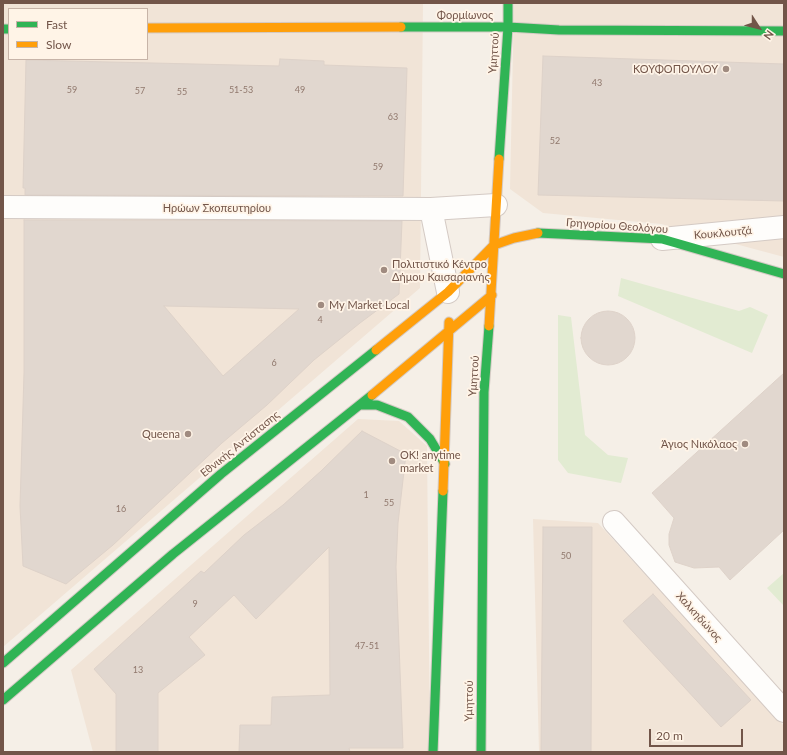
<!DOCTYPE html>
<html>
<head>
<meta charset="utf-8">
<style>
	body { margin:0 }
	#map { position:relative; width:787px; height:755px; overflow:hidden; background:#f5efe7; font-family:Lato,sans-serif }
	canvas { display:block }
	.frame { position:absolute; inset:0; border:4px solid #725549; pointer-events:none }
	.legend { position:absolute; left:8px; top:8px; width:140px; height:52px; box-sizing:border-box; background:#fff4e7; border:1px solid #c7b4a8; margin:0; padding:5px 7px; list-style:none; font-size:12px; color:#725549 }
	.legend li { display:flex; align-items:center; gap:8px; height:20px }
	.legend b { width:20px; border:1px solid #c7b4a8 }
	.north { position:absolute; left:739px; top:8px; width:40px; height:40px; -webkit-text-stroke:3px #fff4e7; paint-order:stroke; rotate:126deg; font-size:11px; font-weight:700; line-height:16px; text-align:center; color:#725549 }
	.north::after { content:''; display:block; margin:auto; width:14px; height:18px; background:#725549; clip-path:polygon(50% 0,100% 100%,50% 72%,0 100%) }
	.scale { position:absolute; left:649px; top:729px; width:94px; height:18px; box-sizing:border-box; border:2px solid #725549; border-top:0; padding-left:5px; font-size:12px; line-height:14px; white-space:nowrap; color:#725549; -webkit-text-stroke:3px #fff4e7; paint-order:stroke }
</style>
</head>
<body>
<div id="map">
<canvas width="787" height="755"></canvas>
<div class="frame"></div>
<ul class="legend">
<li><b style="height:5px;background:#30b455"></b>Fast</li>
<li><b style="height:5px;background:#ff9f0a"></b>Slow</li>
</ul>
<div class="north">N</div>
<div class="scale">20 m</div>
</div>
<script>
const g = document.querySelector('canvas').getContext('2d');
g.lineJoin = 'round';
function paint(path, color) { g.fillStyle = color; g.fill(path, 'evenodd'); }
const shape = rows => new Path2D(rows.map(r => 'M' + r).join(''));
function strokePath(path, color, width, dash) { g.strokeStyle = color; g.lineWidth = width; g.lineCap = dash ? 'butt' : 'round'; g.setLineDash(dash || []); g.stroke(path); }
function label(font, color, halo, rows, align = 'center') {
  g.font = font + ' Lato,sans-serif'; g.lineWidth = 3.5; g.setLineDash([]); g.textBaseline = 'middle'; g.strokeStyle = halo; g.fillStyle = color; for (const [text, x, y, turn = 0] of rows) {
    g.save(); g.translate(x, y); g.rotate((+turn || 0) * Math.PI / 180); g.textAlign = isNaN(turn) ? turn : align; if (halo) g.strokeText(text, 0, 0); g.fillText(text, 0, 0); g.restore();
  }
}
paint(shape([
	[3,3,423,3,420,288,3,647],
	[9,9,147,9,147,59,9,59],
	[514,3,784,3,784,257,661,224,543,213,510,189],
	[358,419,399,421,427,446,430,752,93,752,71,670],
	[533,519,598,523,784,726,784,752,539,752]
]), '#f1e4d7');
paint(shape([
	[621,278,739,311,750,307,768,315,752,353,618,296],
	[558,315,571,317,585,435,608,455,628,458,621,483,568,473,558,460],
	[784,573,784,606,767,588]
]), '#e2ebd2');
paint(shape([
	[594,321,623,323,622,353,593,353]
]), '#cae4e5');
const building = shape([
	[543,56,784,64,784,201,538,195,543,56],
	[280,59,324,61,324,65,407,68,403,196,25,195,25,188,23,188,26,60,279,66,280,59],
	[24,220,402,221,399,294,360,323,314,360,267,405,222,443,113,545,66,584,23,566,20,506,24,373,24,220],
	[164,306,299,309,223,376,164,306],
	'581 338a27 27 0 1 1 54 0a27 27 0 1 1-54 0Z',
	[784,373,784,530,730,580,719,567,694,568,675,562,669,545,669,534,674,518,652,493,784,373],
	[362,431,406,454,398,523,396,567,403,748,349,748,350,752,239,752,240,725,271,725,272,697,330,695,329,547,256,619,234,595,189,637,205,655,158,693,158,752,116,752,116,694,94,669,201,571,204,573,244,535,283,505,321,471,362,431],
	[543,527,592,527,591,752,541,752,543,527],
	[653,594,751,700,721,727,623,621,653,594]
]);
paint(building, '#e1d7cf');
strokePath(building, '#ded2c9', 1);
const street = shape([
	[3,207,431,209,496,205],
	[431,209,448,292],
	[662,239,784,227],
	[614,522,784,711]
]);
const fast = shape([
	[401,27,508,27,559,30,784,31],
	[3,29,9,29],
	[499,159,508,27,508,3],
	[538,233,662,239,784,274],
	[360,405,377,405,408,417,430,439,445,464],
	[3,663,221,474,376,350],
	[3,700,173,554,372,395],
	[433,752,443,491],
	[481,752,484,392,489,326]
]);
const slow = shape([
	[147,28,401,27],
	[489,326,499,159],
	[376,350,448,292,494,245,514,238,538,233],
	[372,395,492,295],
	[443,491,449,322]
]);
strokePath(street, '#d4cac4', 24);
strokePath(fast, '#d4cac4', 11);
strokePath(slow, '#d4cac4', 11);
strokePath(street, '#fefdfb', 22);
strokePath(fast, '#30b455', 9);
strokePath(slow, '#ff9f0a', 9);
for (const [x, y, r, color] of [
	[726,69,4,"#a08b80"],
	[384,270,4,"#a08b80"],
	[321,305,4,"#a08b80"],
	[188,434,4,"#a08b80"],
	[745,444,4,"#a08b80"],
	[392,461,4,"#a08b80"]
]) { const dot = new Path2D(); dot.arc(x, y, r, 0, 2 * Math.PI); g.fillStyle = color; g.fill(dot); strokePath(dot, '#fff4e7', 1.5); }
label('9px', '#90786d', null, [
	["43",597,83],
	["59",72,90],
	["51-53",241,90],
	["49",300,90],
	["57",140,91],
	["55",182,92],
	["63",393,117],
	["52",555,141],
	["59",378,167],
	["4",320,320],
	["6",274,363],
	["1",366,495],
	["55",389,503],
	["16",121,509],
	["50",566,556],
	["9",195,604],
	["47-51",367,646],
	["13",138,670]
]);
label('11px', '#725549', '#fff4e7', [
	["Φορμίωνος",465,15],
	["Υμηττού",494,53,-86],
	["Ηρώων Σκοπευτηρίου",217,208],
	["Γρηγορίου Θεολόγου",617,226,4],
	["Κουκλουτζά",723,233,-5],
	["Υμηττού",474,376,-86],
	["Εθνικής Αντίστασης",240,444,-39],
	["Χαλκηδώνος",699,617,48],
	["Υμηττού",469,701,-89]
]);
label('11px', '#725549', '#fff4e7', [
	["ΚΟΥΦΟΠΟΥΛΟΥ",718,69],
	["Πολιτιστικό Κέντρο",392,264,"left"],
	["Δήμου Καισαριανής",392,277,"left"],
	["My Market Local",329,305,"left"],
	["Queena",180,434],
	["Άγιος Νικόλαος",737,444],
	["OK! anytime",400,455,"left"],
	["market",400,468,"left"]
], 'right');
</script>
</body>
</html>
